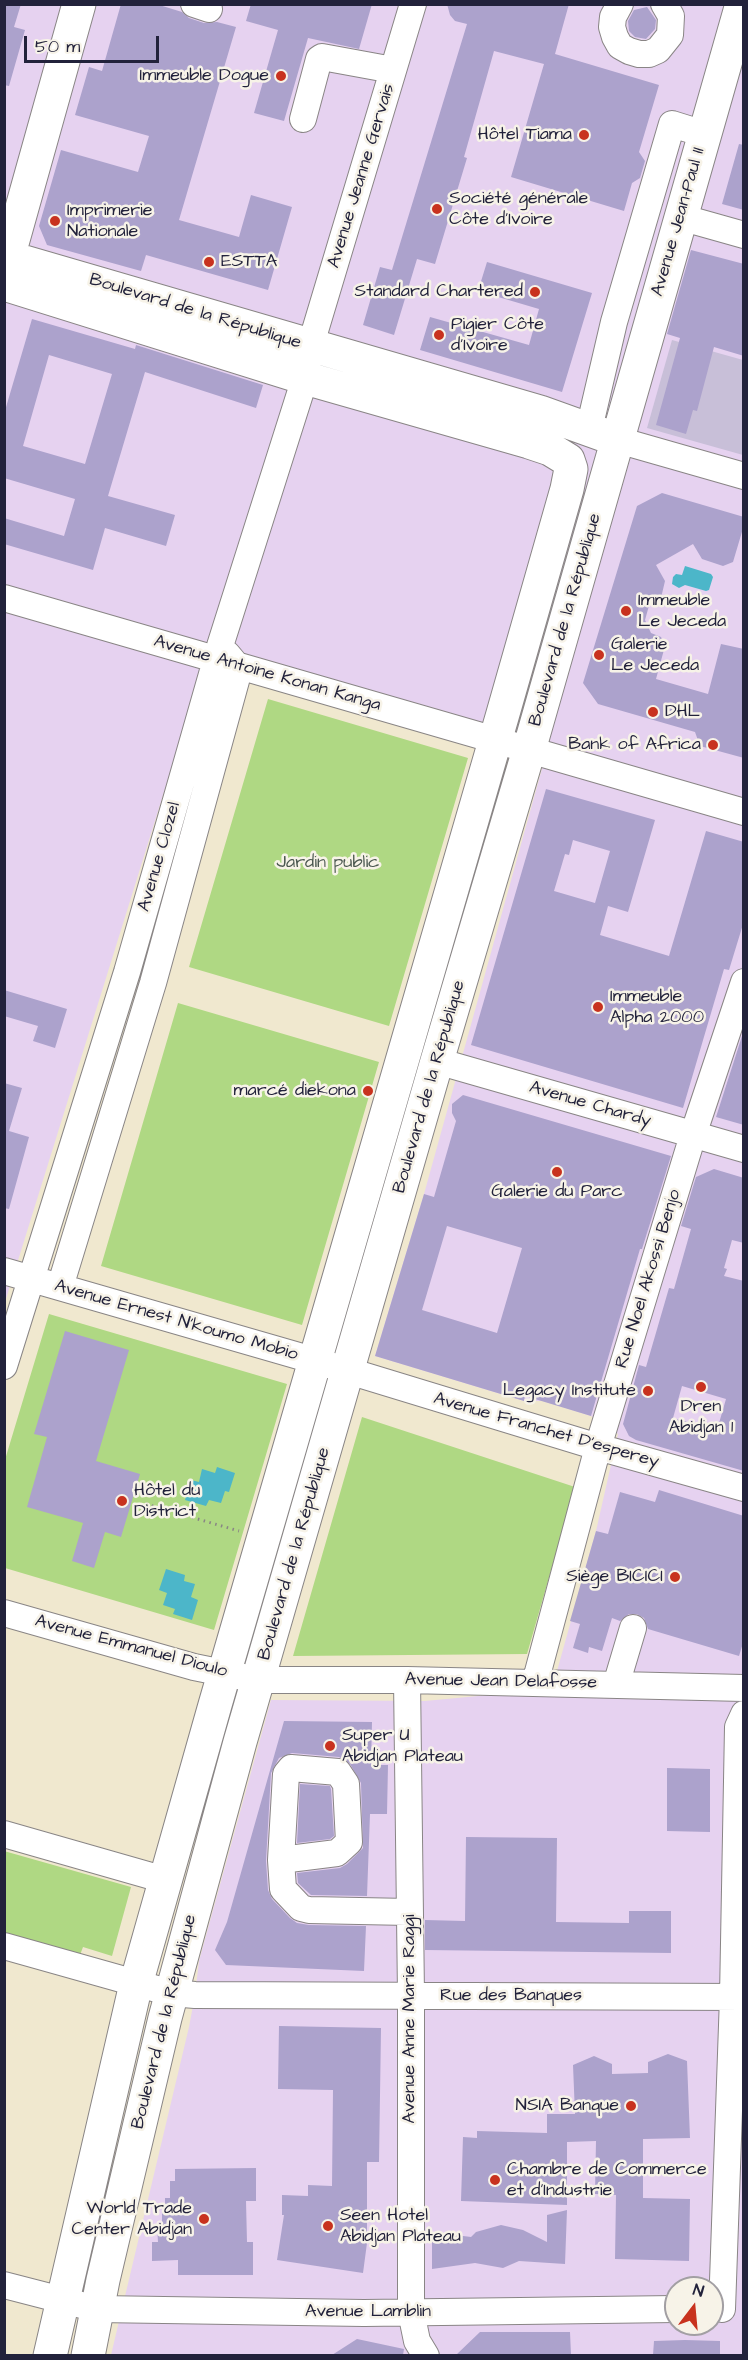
<!DOCTYPE html>
<html>
<head>
<meta charset="utf-8">
<style>
	body { margin:0 }
	#map { position:relative; width:748px; height:2360px; overflow:hidden; background:#f0e8cf; font-family:"Architects Daughter",sans-serif }
	canvas { display:block }
	.frame { position:absolute; inset:0; border:6px solid #22223b; pointer-events:none }
	.north { position:absolute; left:664px; top:2276px; width:60px; height:60px; box-sizing:border-box; background:#f7f3e8; border:2px solid #a29fa3; border-radius:50%; rotate:16deg; font-size:16px; font-weight:700; line-height:24px; text-align:center; color:#22223b }
	.north::after { content:''; display:block; margin:auto; width:21px; height:27px; background:#c8321e; clip-path:polygon(50% 0,100% 100%,50% 72%,0 100%) }
	.scale { position:absolute; left:24px; top:36px; width:135px; height:27px; box-sizing:border-box; border:3px solid #22223b; border-top:0; padding-left:8px; font-size:18px; line-height:21px; white-space:nowrap; color:#22223b; -webkit-text-stroke:4px #f7f3e8; paint-order:stroke }
</style>
</head>
<body>
<div id="map">
<canvas width="748" height="2360"></canvas>
<div class="frame"></div>
<div class="north">N</div>
<div class="scale">50 m</div>
</div>
<script>
const g = document.querySelector('canvas').getContext('2d');
g.lineJoin = 'round';
function paint(path, color) { g.fillStyle = color; g.fill(path, 'evenodd'); }
const shape = rows => new Path2D(rows.map(r => 'M' + r).join(''));
function strokePath(path, color, width, dash) { g.strokeStyle = color; g.lineWidth = width; g.lineCap = dash ? 'butt' : 'round'; g.setLineDash(dash || []); g.stroke(path); }
function label(font, color, halo, rows, align = 'center') {
  g.font = font + ' "Architects Daughter",sans-serif'; g.lineWidth = 5; g.setLineDash([]); g.textBaseline = 'middle'; g.strokeStyle = halo; g.fillStyle = color; for (const [text, x, y, turn = 0] of rows) {
    g.save(); g.translate(x, y); g.rotate((+turn || 0) * Math.PI / 180); g.textAlign = isNaN(turn) ? turn : align; if (halo) g.strokeText(text, 0, 0); g.fillText(text, 0, 0); g.restore();
  }
}
paint(shape([
	[5,5,743,5,743,2355,111,2355,189,2027,195,1995,199,1961,271,1700,425,1701,552,1689,596,1531,618,1434,591,1416,543,1401,524,1401,375,1356,424,1194,548,747,207,654,5,1302],
	[676,2288,712,2288,712,2324,676,2324]
]), '#e6d2f0');
paint(shape([
	[672,340,743,360,743,455,647,428]
]), '#c8bfd8');
paint(shape([
	[268,699,468,758,389,1026,189,967],
	[178,1003,379,1062,302,1325,101,1266],
	[49,1314,287,1384,214,1630,5,1568,4,1463],
	[362,1417,575,1487,527,1654,293,1656],
	[4,1851,131,1887,112,1956,83,1947,80,1955,5,1934]
]), '#afd883');
paint(shape([
	[685,566,711,574,713,577,709,590,706,591,685,585,679,588,672,584,673,577,676,574,682,575],
	[217,1467,235,1473,229,1492,225,1491,221,1503,209,1500,206,1506,185,1500,191,1480,199,1482,202,1469,215,1473],
	[166,1569,185,1575,184,1581,195,1584,191,1597,198,1600,192,1620,173,1614,175,1609,163,1605,167,1593,159,1590]
]), '#4cb6c9');
paint(shape([
	[4,4,21,4,14,27,25,30,9,86,4,85],
	[121,4,156,4,182,12,189,18,204,23,217,22,236,27,179,220,239,237,251,195,292,207,268,290,146,255,141,271,47,245,39,226,61,150,138,172,149,136,75,115,89,67,102,71],
	[251,4,372,4,359,49,308,38,284,121,254,113,278,30,246,21],
	[447,4,569,4,555,54,659,85,639,152,645,161,640,178,632,183,624,211,511,177,544,64,494,51,464,157,467,158,435,264,417,259,394,335,363,325,380,267,392,270,467,24,455,21,450,15],
	[647,7,656,20,655,29,646,39,635,37,629,31,628,21,634,10],
	[739,144,744,145,744,210,722,204],
	[691,250,744,264,744,356,714,347,697,411,693,410,686,434,656,425,680,338,667,334],
	[487,262,592,293,562,392,420,350,430,317,529,345,539,309,478,291],
	[32,319,135,349,136,345,263,385,256,408,145,372,108,496,175,515,166,546,105,528,93,570,4,544,4,518,64,536,75,499,4,478,4,414],
	[49,355,112,374,85,464,23,446],
	[662,493,744,517,744,525,733,562,723,566,702,559,693,544,656,565,665,581,661,598,650,602,645,620,651,633,661,637,665,646,656,679,708,694,721,644,744,649,744,758,700,746,695,732,598,704,583,683,637,506],
	[546,789,655,820,628,912,608,906,600,935,669,956,706,831,744,842,744,921,729,970,724,969,683,1108,471,1045],
	[573,840,610,851,595,903,554,891,565,854,569,855],
	[4,990,67,1009,55,1048,33,1041,38,1026,4,1016],
	[742,1036,744,1036,744,1125,716,1117],
	[4,1083,22,1088,9,1131,29,1137,9,1209,4,1208],
	[463,1095,671,1156,642,1249,640,1249,591,1416,525,1396,524,1401,375,1356,424,1194,434,1197,456,1121,452,1113,452,1104],
	[447,1226,522,1248,497,1333,422,1310],
	[714,1169,744,1178,744,1243,732,1240,724,1268,727,1269,724,1276,744,1281,744,1471,636,1440,629,1436,623,1424,639,1365,646,1367,669,1288,674,1289,691,1229,681,1226,696,1177],
	[682,1386,726,1399,717,1430,673,1418],
	[65,1331,129,1350,96,1461,140,1474,121,1537,105,1532,94,1568,72,1561,83,1523,27,1507,47,1437,34,1434],
	[659,1490,744,1516,744,1640,739,1656,648,1629,644,1618,637,1614,629,1614,620,1621,612,1618,602,1651,589,1647,588,1653,573,1648,580,1624,570,1621,596,1531,608,1534,620,1492,655,1502],
	[284,1721,372,1722,371,1765,388,1765,387,1814,370,1814,367,1896,311,1895,298,1883,297,1873,340,1868,347,1864,363,1848,361,1783,350,1764,339,1757,292,1753,279,1758,271,1773,266,1861,268,1890,272,1899,290,1918,297,1923,309,1925,366,1926,364,1971,226,1965,215,1950,227,1922],
	[667,1768,710,1769,710,1832,667,1831],
	[300,1784,330,1786,331,1789,334,1836,330,1839,297,1843],
	[466,1837,557,1838,556,1922,629,1923,629,1911,671,1911,671,1953,425,1950,425,1920,465,1921],
	[279,2026,381,2028,379,2162,367,2162,367,2243,363,2273,277,2260,284,2215,282,2215,282,2195,308,2196,308,2185,332,2186,333,2090,278,2089],
	[668,2054,687,2061,690,2138,643,2139,643,2198,690,2199,689,2261,615,2259,616,2195,595,2194,596,2141,567,2142,567,2205,461,2201,463,2137,477,2138,477,2131,547,2133,547,2114,575,2114,573,2065,594,2056,612,2064,612,2074,648,2073,648,2062],
	[256,2168,256,2201,246,2201,247,2242,253,2242,253,2275,178,2275,178,2260,152,2261,152,2242,158,2242,157,2226,162,2226,162,2212,165,2212,165,2198,170,2198,170,2181,175,2181,175,2169],
	[567,2210,565,2264,519,2261,503,2268,475,2263,432,2269,432,2232,471,2237,476,2232,501,2225,523,2230,547,2242,547,2215],
	[480,2332,570,2332,571,2355,456,2355],
	[357,2339,404,2349,403,2355,332,2355],
	[685,2340,720,2341,720,2355,653,2355,654,2341]
]), '#aca2cc');
const minor = shape([
	[194,4,209,9],
	[620,4,613,17,612,27,615,37,620,46,629,51,639,54,649,54,658,50,670,35,671,16,664,4],
	[303,119,319,59,322,57,393,70],
	[680,217,744,235],
	[589,429,614,322,672,124,704,134],
	[618,440,744,476],
	[4,598,744,812],
	[437,1061,744,1149],
	[4,1271,316,1361,598,1447,744,1488],
	[60,1287,153,983,237,677,238,667,227,654],
	[4,1366,127,972,220,646,305,378,311,344,413,4],
	[4,1613,194,1667,258,1680,407,1680,744,1688],
	[407,1680,411,1995,411,2312,417,2341,426,2356],
	[535,1683,598,1447,693,1135,744,982],
	[616,1685,633,1628],
	[4,1834,165,1880],
	[281,1860,337,1853,349,1842,346,1784,338,1772,291,1768,286,1774,281,1860,283,1889,301,1908,309,1910,409,1912],
	[4,1946,171,1993,195,1995,744,1997],
	[4,2285,97,2309,364,2313,676,2309],
	[722,2309,733,1997,738,1727,744,1714]
]);
const major = shape([
	[4,256,540,412,618,440],
	[4,272,79,4],
	[4,284,305,378,529,442,550,449,568,460,571,469,567,489,502,717,215,1705,136,1984,50,2356],
	[88,2356,103,2280,165,2018,240,1742,437,1061,529,750,742,4]
]);
strokePath(minor, '#898585', 28);
strokePath(major, '#898585', 35);
strokePath(shape([
	[146,1504,239,1531]
]), '#898585', 3, [1.5, 4.5]);
strokePath(minor, '#fff', 26);
strokePath(major, '#fff', 33);
for (const [x, y, r, color] of [
	[281,76,6,"#c8321e"],
	[584,135,6,"#c8321e"],
	[437,209,6,"#c8321e"],
	[55,221,6,"#c8321e"],
	[209,262,6,"#c8321e"],
	[535,292,6,"#c8321e"],
	[439,335,6,"#c8321e"],
	[626,611,6,"#c8321e"],
	[599,655,6,"#c8321e"],
	[653,712,6,"#c8321e"],
	[713,745,6,"#c8321e"],
	[598,1007,6,"#c8321e"],
	[368,1091,6,"#c8321e"],
	[557,1172,6,"#c8321e"],
	[701,1387,6,"#c8321e"],
	[648,1391,6,"#c8321e"],
	[122,1501,6,"#c8321e"],
	[675,1577,6,"#c8321e"],
	[330,1746,6,"#c8321e"],
	[631,2106,6,"#c8321e"],
	[495,2180,6,"#c8321e"],
	[204,2219,6,"#c8321e"],
	[328,2226,6,"#c8321e"]
]) { const dot = new Path2D(); dot.arc(x, y, r, 0, 2 * Math.PI); g.fillStyle = color; g.fill(dot); strokePath(dot, '#f7f3e8', 2); }
label('18px', '#22223b', '#f7f3e8', [
	["Immeuble Dogue",269,76,"right"],
	["Hôtel Tiama",572,135,"right"],
	["Société générale",449,199],
	["Côte d’Ivoire",449,220],
	["Imprimerie",67,211],
	["Nationale",67,232],
	["ESTTA",221,262],
	["Standard Chartered",523,292,"right"],
	["Pigier Côte",451,325],
	["d'Ivoire",451,346],
	["Immeuble",638,601],
	["Le Jeceda",638,622],
	["Galerie",611,645],
	["Le Jeceda",611,666],
	["DHL",665,712],
	["Bank of Africa",701,745,"right"],
	["Immeuble",610,997],
	["Alpha 2000",610,1018],
	["marcé diekona",356,1091,"right"],
	["Galerie du Parc",557,1192,"center"],
	["Legacy Institute",636,1391,"right"],
	["Dren",701,1407,"center"],
	["Abidjan 1",701,1428,"center"],
	["Hôtel du",134,1491],
	["District",134,1512],
	["Siège BICICI",663,1577,"right"],
	["Super U",342,1736],
	["Abidjan Plateau",342,1757],
	["NSIA Banque",619,2106,"right"],
	["Chambre de Commerce",507,2170],
	["et d'Industrie",507,2191],
	["World Trade",192,2209,"right"],
	["Center Abidjan",192,2230,"right"],
	["Seen Hotel",340,2216],
	["Abidjan Plateau",340,2237]
], 'left');
label('18px', '#22223b', '#f7f3e8', [
	["Avenue Jeanne Gervais",362,176,-73],
	["Avenue Jean-Paul II",679,222,-74],
	["Boulevard de la République",195,312,17],
	["Boulevard de la République",566,620,-74],
	["Avenue Antoine Konan Kanga",267,674,16],
	["Avenue Clozel",160,857,-74],
	["Boulevard de la République",430,1087,-74],
	["Avenue Chardy",590,1105,16],
	["Rue Noel Akossi Benjo",649,1279,-73],
	["Avenue Ernest N'koumo Mobio",176,1321,16],
	["Avenue Franchet D'esperey",546,1431,16],
	["Boulevard de la République",295,1554,-74],
	["Avenue Emmanuel Dioulo",131,1647,15],
	["Avenue Jean Delafosse",501,1682,1],
	["Rue des Banques",511,1996],
	["Avenue Anne Marie Raggi",410,2019,-90],
	["Boulevard de la République",165,2022,-76],
	["Avenue Lamblin",368,2312]
]);
label('18px', '#4c5951', '#f7f3e8', [
	["Jardin public",328,863]
]);
</script>
</body>
</html>
